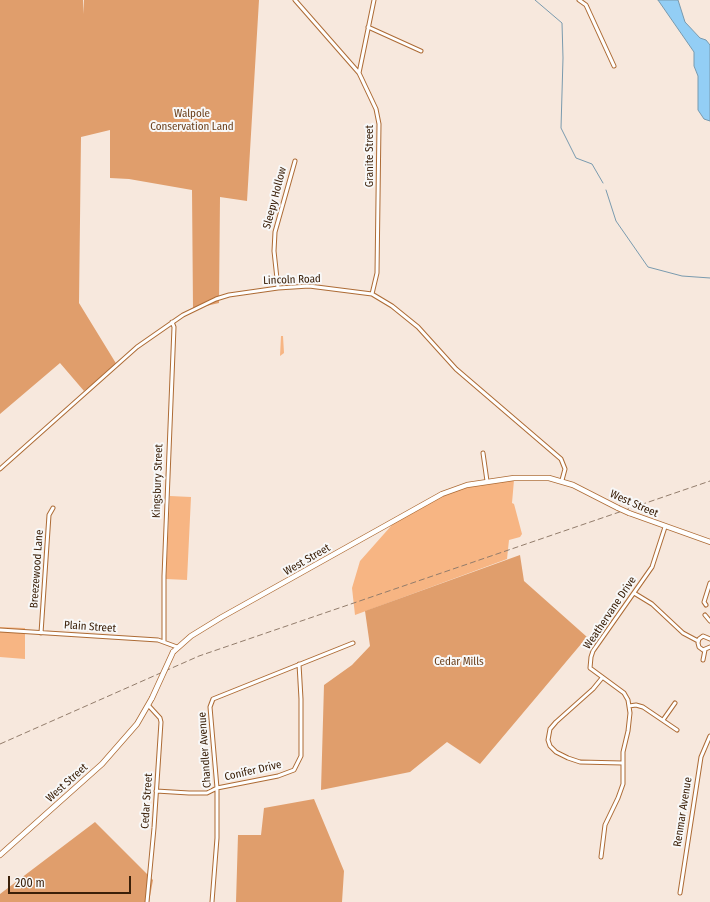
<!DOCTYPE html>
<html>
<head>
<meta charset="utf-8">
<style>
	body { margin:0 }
	#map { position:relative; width:710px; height:902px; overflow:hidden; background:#f7e8dd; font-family:"Fira Sans Condensed",sans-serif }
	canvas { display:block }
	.scale { position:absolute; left:8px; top:876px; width:123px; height:18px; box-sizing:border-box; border:2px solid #3b2009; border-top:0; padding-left:5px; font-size:12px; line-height:14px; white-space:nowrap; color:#3b2009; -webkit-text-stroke:3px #f8f8f8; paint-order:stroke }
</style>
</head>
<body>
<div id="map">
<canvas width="710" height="902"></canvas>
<div class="scale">200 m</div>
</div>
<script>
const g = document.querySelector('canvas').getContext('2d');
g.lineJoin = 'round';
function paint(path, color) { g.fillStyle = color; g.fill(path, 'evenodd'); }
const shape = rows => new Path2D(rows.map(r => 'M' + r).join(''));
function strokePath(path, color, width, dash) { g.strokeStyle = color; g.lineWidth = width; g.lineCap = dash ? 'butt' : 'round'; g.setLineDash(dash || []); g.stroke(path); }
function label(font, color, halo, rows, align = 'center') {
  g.font = font + ' "Fira Sans Condensed",sans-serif'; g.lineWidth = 4; g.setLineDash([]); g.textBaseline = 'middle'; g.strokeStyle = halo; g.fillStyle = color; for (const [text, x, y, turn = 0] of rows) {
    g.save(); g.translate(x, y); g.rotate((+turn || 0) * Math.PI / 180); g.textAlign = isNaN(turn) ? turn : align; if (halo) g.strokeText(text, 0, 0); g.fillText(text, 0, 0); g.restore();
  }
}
paint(shape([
	[281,336,283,336,284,353,280,356],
	[514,480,512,503,514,504,522,534,520,537,509,540,507,559,355,615,352,588,360,561,399,517,443,493,470,486],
	[170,496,191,497,187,580,166,579],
	[0,627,25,628,25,659,0,657]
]), '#f7b583');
paint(shape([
	[0,0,83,0,83,14,84,0,259,0,247,201,220,197,219,303,193,309,192,190,129,179,110,178,110,130,81,137,79,303,117,365,84,391,60,363,0,414],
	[520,555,524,581,587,637,480,764,447,742,410,772,321,790,324,685,352,665,370,646,365,611],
	[314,799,344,871,342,902,236,902,238,835,261,835,264,808],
	[95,822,153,880,149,902,0,902,0,894]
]), '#e09e6c');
const water = shape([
	[658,0,678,0,685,22,700,38,706,40,710,45,710,121,704,119,698,110,698,76,694,66,694,52,658,0]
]);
paint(water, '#93cef5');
strokePath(water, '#799aae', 1);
strokePath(shape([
	[535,0,562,23,563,58,561,128,576,158,592,164,603,183],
	[606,190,616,221,648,267,682,276,710,278]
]), '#799aae', 1);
const minor = shape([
	[295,0,359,73],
	[579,0,586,5,614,66],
	[368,27,421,51],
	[278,288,274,251,275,232,295,161],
	[372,294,377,273,379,124,376,109,359,73,374,0],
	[483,453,487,481],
	[0,469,137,347,183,315,216,299,229,295,278,288,309,286,372,294,392,306,418,327,456,369,561,459,565,469,562,480],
	[634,593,652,604,683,633,698,641],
	[706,605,704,602,710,583],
	[705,615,710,621],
	[0,630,158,640,177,647],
	[41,633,49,515,53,508],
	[710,639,703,636,699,639,698,643,699,647,703,650,710,647],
	[164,642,164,576,174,327,172,322],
	[703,660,705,650],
	[602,678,593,689,556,722,550,729,548,740,550,746,556,752,568,758,580,762,622,763],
	[629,706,636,705,643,707,677,730],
	[663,720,675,703],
	[156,791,189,793,207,793,217,788,278,776,294,770,301,756,301,699,299,664],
	[601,857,605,825,618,798,623,784,623,752,628,731,630,713,628,700,624,693,590,668,591,657,593,651,652,567,665,527],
	[680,893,701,757,710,736],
	[147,902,154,828,161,722,160,718,149,706],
	[212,902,217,838,217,788,210,707,213,699,353,643]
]);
const secondary = shape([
	[629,513,710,542],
	[173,652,191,636,222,617,442,494,467,485,514,478,549,478,573,485,618,508],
	[0,855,102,764,137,724,152,698]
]);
strokePath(minor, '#ad6b35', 5);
strokePath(secondary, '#ad6b35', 6);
strokePath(minor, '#fff', 3);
strokePath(secondary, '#fff', 4.5);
strokePath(shape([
	[0,744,199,656,710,481]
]), '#927c6b', 1, [6, 3]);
const secondaryBridge = shape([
	[618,508,629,513],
	[152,698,173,652]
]);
strokePath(secondaryBridge, '#ad6b35', 6, []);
strokePath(secondaryBridge, '#fff', 4.5);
label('11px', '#6b3f1a', '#f8f8f8', [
	["Walpole",192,114],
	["Conservation Land",192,127],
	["Cedar Mills",459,662]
]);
label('11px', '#3b2009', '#f8f8f8', [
	["Granite Street",370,156,-90],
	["Sleepy Hollow",275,198,-75],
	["Lincoln Road",292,280,-2],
	["Kingsbury Street",158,481,-88],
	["West Street",634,504,24],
	["West Street",307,560,-30],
	["Breezewood Lane",37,569,-86],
	["Weathervane Drive",610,613,-56],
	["Plain Street",90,627,4],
	["Chandler Avenue",205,750,-94],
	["Conifer Drive",253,771,-13],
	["West Street",67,783,-42],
	["Cedar Street",147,801,-86],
	["Renmar Avenue",683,812,-81]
]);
</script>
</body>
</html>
